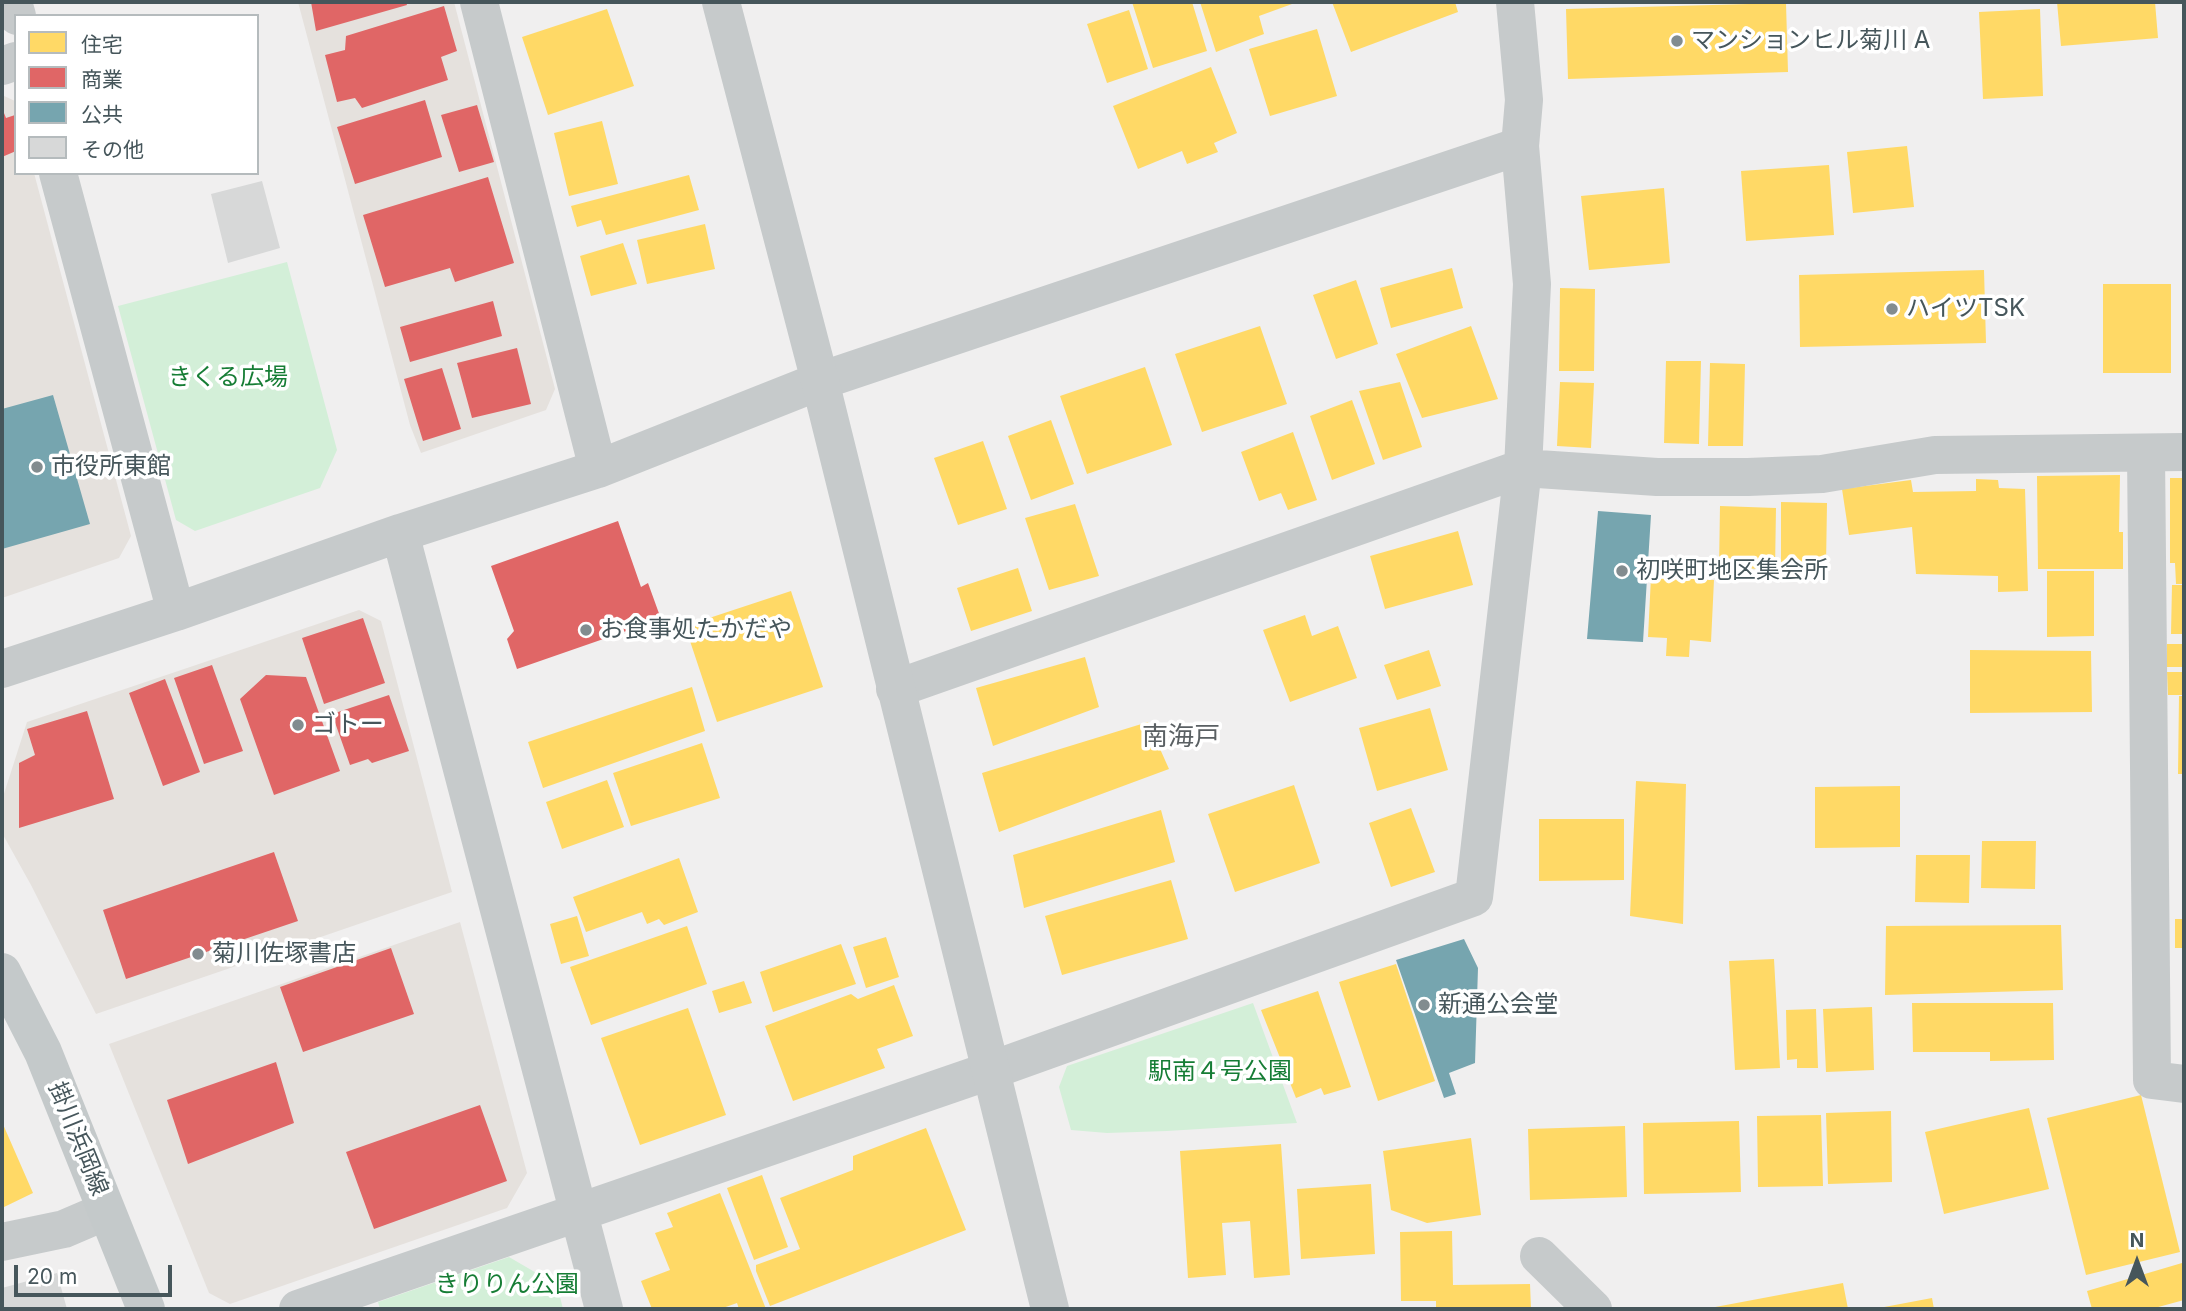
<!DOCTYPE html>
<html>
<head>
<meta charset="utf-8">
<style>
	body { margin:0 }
	#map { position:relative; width:2186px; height:1311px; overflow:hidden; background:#f0efef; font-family:Inter,"Noto Sans JP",sans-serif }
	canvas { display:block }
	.frame { position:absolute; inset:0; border:4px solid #46565b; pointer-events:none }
	.legend { position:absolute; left:14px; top:14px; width:245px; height:161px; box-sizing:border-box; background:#fff; border:2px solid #b5bbbd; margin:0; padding:9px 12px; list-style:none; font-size:21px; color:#46565b }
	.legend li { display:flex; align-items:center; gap:14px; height:35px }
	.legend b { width:35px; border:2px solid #b5bbbd }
	.north { position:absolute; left:2102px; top:1227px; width:70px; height:70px; -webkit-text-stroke:5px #fff; paint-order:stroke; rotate:0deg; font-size:19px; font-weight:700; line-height:28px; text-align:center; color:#46565b }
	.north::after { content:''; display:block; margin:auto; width:24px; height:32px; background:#46565b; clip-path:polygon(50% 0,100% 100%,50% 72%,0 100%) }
	.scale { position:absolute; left:14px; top:1265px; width:158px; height:32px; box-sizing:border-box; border:4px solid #46565b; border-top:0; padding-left:9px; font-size:21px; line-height:24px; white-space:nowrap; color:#46565b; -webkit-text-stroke:5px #fff; paint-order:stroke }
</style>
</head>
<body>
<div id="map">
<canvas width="2186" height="1311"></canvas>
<div class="frame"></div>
<ul class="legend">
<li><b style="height:19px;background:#ffd966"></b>住宅</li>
<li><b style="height:19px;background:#e06666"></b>商業</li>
<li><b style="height:19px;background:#76a5af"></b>公共</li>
<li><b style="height:19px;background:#d7d8d8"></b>その他</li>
</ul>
<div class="north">N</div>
<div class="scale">20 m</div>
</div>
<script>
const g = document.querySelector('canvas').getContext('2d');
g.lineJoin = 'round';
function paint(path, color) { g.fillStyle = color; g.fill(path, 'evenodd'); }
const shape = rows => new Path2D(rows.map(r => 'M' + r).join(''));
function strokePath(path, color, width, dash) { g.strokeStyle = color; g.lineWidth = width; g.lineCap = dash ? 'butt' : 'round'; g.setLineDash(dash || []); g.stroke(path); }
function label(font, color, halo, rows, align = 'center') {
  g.font = font + ' Inter,"Noto Sans JP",sans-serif'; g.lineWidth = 7; g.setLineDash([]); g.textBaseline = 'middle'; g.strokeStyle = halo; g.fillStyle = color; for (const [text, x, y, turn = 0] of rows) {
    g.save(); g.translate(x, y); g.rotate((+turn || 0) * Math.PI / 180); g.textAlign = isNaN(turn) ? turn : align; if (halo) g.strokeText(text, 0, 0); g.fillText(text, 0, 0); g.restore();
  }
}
paint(shape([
	[298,2,454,2,555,389,546,410,421,453,410,425],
	[2,95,15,101,16,173,34,173,131,536,119,558,2,598],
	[359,610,381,621,452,892,96,1014,31,885,2,833,2,800,27,722],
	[460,922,527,1173,507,1208,230,1304,209,1293,109,1044]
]), '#e5e1dd');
paint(shape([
	[287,262,337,450,320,488,195,531,176,520,118,306],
	[1253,1003,1297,1123,1167,1131,1107,1133,1071,1130,1059,1087,1067,1066],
	[509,1257,557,1285,563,1309,380,1309,378,1302]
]), '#d3efd8');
paint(shape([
	[1132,2,1192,2,1207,51,1153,68],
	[1200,2,1291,2,1292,4,1259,16,1264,34,1216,52],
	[1332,2,1455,2,1458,12,1351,52],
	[2057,2,2155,2,2158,38,2061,46],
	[1786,3,1788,72,1568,79,1566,9],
	[607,9,634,86,548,115,522,37],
	[2040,9,2043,96,1983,99,1979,12],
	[1129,10,1148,69,1107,83,1087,24],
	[1317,29,1337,96,1270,116,1249,49],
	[1211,67,1237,133,1214,143,1218,152,1187,164,1182,151,1138,169,1113,106],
	[602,121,618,184,569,196,554,133],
	[1907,146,1914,207,1853,213,1847,152],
	[1829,165,1834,235,1746,241,1741,171],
	[689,175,699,210,606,235,601,220,577,227,571,206],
	[1664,188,1670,263,1589,270,1581,196],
	[705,224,715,269,647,284,637,240],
	[623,243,637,284,591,296,580,256],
	[1452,268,1463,308,1391,328,1380,288],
	[1984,270,1986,343,1800,347,1799,275],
	[1356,280,1378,344,1336,359,1313,295],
	[2103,284,2171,284,2171,373,2103,373],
	[1560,288,1595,289,1594,371,1559,371],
	[1260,326,1287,404,1202,432,1175,354],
	[1471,326,1498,399,1422,418,1396,354],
	[1666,361,1701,361,1699,444,1664,443],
	[1710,363,1745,364,1743,446,1708,446],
	[1145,367,1172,445,1087,474,1060,396],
	[1400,382,1422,447,1383,460,1359,391],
	[1560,382,1594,383,1591,448,1557,446],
	[1352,400,1375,464,1332,480,1310,416],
	[1051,420,1074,484,1031,500,1008,436],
	[1293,432,1317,500,1288,510,1281,493,1259,501,1241,452],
	[983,441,1007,509,958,525,934,458],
	[2120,475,2119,532,2123,532,2123,569,2038,569,2037,476],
	[2170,478,2184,478,2184,584,2176,584,2175,563,2170,563],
	[1976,479,1998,480,1999,488,2025,489,2028,591,1998,592,1998,576,1916,574,1912,527,1849,535,1842,489,1911,480,1913,492,1976,491],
	[1781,502,1827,503,1826,566,1781,565],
	[1075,504,1099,576,1049,590,1025,518],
	[1720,506,1776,508,1775,569,1719,568],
	[1458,531,1473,585,1385,609,1370,556],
	[1018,568,1032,611,971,631,957,588],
	[2047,571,2094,571,2094,636,2047,637],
	[1651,577,1714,580,1711,642,1690,640,1689,657,1666,656,1667,638,1648,637],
	[2172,585,2184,585,2184,634,2171,634],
	[791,591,823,687,717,722,685,626],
	[1305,615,1312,636,1338,626,1357,678,1290,702,1263,630],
	[2167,644,2184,644,2184,667,2167,667],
	[1429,650,1441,686,1397,700,1384,665],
	[1970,650,2091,651,2092,712,1970,713],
	[1085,657,1099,707,993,746,976,688],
	[2167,672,2184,672,2184,695,2168,695],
	[692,687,705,731,543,788,528,742],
	[2179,696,2184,696,2184,774,2178,774],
	[1430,708,1448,770,1377,791,1359,728],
	[1148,722,1169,769,999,832,982,773],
	[702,743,720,798,631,826,613,773],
	[607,780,624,827,562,849,546,802],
	[1636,781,1686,784,1683,924,1630,916],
	[1294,785,1320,863,1235,892,1208,814],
	[1900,786,1900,847,1815,848,1815,787],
	[1411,808,1435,872,1391,887,1369,823],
	[1161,810,1175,862,1024,908,1013,855],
	[1539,819,1624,819,1624,880,1539,881],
	[1982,841,2036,841,2035,889,1981,888],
	[1916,855,1970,855,1969,903,1915,902],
	[679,858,698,912,664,925,659,919,647,924,642,912,586,932,573,897],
	[1171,880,1188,939,1062,975,1045,916],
	[577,916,589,956,561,964,550,924],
	[2175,919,2184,919,2184,948,2175,948],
	[2061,925,2063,990,1885,995,1886,926],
	[687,926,707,984,591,1025,570,967],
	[886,937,899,977,866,988,853,947],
	[841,944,856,984,773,1012,760,972],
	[1774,959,1780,1068,1735,1070,1729,961],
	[1396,964,1435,1081,1378,1101,1339,982],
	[744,981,752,1003,719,1013,712,991],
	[894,985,913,1036,877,1049,885,1068,793,1101,765,1026,851,994,858,999],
	[1318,991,1351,1087,1324,1095,1321,1088,1296,1098,1261,1010],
	[1912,1003,2053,1003,2054,1060,1990,1061,1990,1052,1913,1052],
	[1872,1007,1874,1070,1826,1072,1823,1009],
	[688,1008,726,1115,640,1145,601,1038],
	[1816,1009,1818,1068,1797,1068,1797,1059,1787,1060,1786,1010],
	[2141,1095,2180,1252,2086,1275,2047,1118],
	[2029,1108,2049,1189,1944,1214,1925,1132],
	[1891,1111,1892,1182,1828,1184,1826,1113],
	[1821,1115,1823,1186,1758,1187,1757,1116],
	[1739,1121,1741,1192,1644,1194,1643,1123],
	[2,1122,33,1193,2,1208],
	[1625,1126,1627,1197,1530,1200,1528,1129],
	[926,1128,966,1230,770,1306,756,1271,756,1265,800,1249,780,1198,853,1170,853,1156],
	[1471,1138,1481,1215,1427,1223,1391,1210,1383,1151],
	[1281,1144,1290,1275,1254,1278,1250,1221,1222,1223,1226,1275,1188,1278,1180,1151],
	[762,1175,788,1247,754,1260,727,1188],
	[1371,1184,1375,1254,1301,1259,1297,1189],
	[720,1193,766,1309,739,1309,737,1303,720,1309,652,1309,641,1281,670,1270,655,1233,673,1227,667,1213],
	[1452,1231,1453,1285,1530,1284,1531,1309,1436,1309,1436,1301,1401,1301,1400,1232],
	[2182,1263,2184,1271,2184,1300,2151,1309,2092,1309,2087,1291],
	[1843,1283,1848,1309,1710,1309,1710,1308],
	[1932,1298,1934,1309,1880,1309,1879,1308]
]), '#ffd966');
paint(shape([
	[311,2,406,2,407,5,316,31],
	[444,6,457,51,441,57,448,80,362,108,355,98,337,102,325,55,345,50,346,36],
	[425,100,442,157,355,184,337,127],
	[477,105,494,162,459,172,441,115],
	[2,108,6,118,15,115,16,117,16,151,2,157],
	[488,177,514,263,455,282,450,268,385,287,363,215],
	[493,301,502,336,410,362,400,327],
	[517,348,531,404,472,418,457,363],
	[442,368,461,429,423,441,404,379],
	[618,521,641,587,648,583,661,619,517,669,507,639,514,631,491,566],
	[363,618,385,683,324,704,302,638],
	[212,665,243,751,204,764,174,678],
	[266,675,306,677,340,771,274,795,240,699],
	[165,679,200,772,163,786,129,693],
	[389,695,409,751,372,763,368,759,350,765,332,714],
	[87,711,114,799,19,828,19,763,35,755,27,729],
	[274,852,298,921,126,979,103,910],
	[391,948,414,1014,303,1052,280,987],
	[276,1062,294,1123,188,1164,167,1100],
	[480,1105,507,1181,374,1229,346,1152]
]), '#e06666');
paint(shape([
	[53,395,90,524,2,549,2,409],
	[1598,511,1651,515,1643,642,1587,639],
	[1464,939,1478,968,1475,1063,1449,1073,1456,1094,1444,1098,1396,960]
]), '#76a5af');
paint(shape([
	[262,181,280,248,228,263,211,194],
	[57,1273,67,1309,2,1309,2,1288]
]), '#d7d8d8');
strokePath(shape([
	[13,2,17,16],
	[479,2,598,469],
	[2,66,16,61],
	[58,173,176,612],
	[2146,453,2152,1080,2184,1084],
	[400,533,604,1309],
	[2,669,176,612,400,533,598,469,820,381,1520,146],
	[895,689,1523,468,1657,477,1748,477,1822,474,1935,455,2184,452],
	[2,1242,64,1229,106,1211],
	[1539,1256,1593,1309],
	[298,1309,992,1070,1474,897,1523,468,1532,284,1520,146,1524,100,1515,2]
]), '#c6cacb', 38);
strokePath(shape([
	[721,2,820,381,1050,1309]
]), '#c6cacb', 38);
strokePath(shape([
	[2,972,43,1052,146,1309]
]), '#c4c9ca', 38);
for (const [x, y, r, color] of [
	[1677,41,7,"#828c8f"],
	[1892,309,7,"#828c8f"],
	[37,467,7,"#828c8f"],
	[1622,571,7,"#828c8f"],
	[586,630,7,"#828c8f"],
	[298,725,7,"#828c8f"],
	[198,954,7,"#828c8f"],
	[1424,1005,7,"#828c8f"]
]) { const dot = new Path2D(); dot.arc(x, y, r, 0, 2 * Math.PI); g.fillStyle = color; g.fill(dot); strokePath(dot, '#fff', 2.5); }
label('24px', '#46565b', '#fff', [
	["マンションヒル菊川 A",1691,41],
	["ハイツTSK",1906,309],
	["市役所東館",51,467],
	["初咲町地区集会所",1636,571],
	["お食事処たかだや",600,630],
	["ゴトー",312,725],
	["菊川佐塚書店",212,954],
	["新通公会堂",1438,1005]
], 'left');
label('24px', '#167d35', '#fff', [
	["きくる広場",228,378],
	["駅南４号公園",1220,1072],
	["きりりん公園",507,1285]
]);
label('24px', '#46565b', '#fff', [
	["掛川浜岡線",78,1139,68]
]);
label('26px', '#5a6063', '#fff', [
	["南海戸",1181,737]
]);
</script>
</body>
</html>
